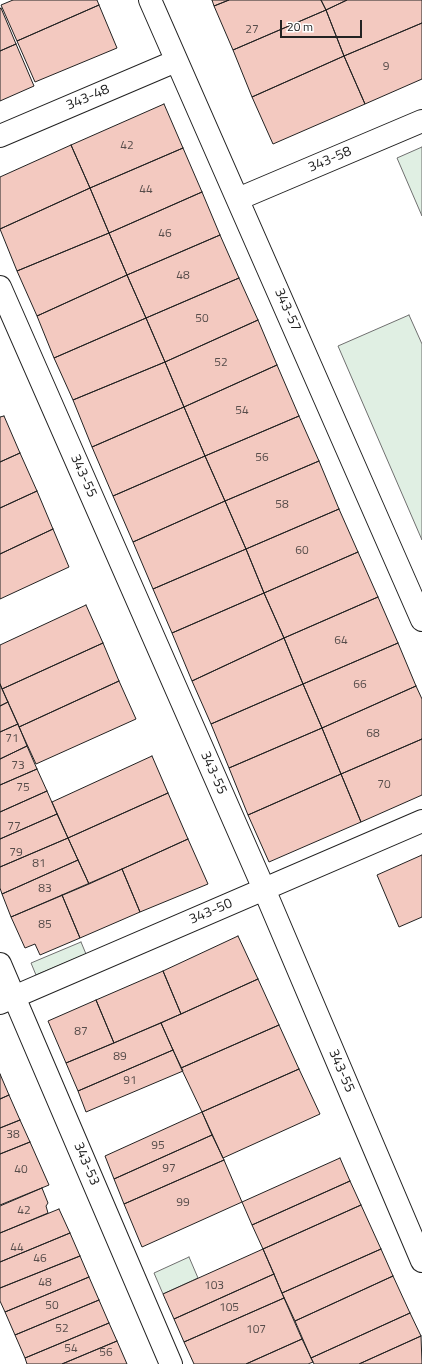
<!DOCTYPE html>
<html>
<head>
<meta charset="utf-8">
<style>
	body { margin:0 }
	#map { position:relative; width:422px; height:1364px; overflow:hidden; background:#fff; font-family:"Titillium Web",sans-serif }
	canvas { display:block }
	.scale { position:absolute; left:280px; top:20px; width:82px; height:18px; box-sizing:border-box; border:2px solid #222; border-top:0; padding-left:5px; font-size:12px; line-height:14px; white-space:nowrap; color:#222; -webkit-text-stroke:3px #fff; paint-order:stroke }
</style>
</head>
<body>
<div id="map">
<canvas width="422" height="1364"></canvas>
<div class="scale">20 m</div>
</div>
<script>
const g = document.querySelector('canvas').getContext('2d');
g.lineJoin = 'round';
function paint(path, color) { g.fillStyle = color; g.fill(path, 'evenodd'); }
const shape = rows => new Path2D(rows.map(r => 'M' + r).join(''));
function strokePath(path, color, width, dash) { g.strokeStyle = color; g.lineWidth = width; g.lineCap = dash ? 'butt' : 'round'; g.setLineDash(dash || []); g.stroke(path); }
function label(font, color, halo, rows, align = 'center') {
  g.font = font + ' "Titillium Web",sans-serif'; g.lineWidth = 3; g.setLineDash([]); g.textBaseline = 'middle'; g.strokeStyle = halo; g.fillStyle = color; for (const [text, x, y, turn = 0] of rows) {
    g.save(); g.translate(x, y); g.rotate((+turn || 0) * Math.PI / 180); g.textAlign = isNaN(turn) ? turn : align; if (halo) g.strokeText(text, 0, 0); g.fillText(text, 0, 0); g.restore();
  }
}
const green = shape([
	[422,147,422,216,397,158,422,147],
	[409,315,422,344,422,540,338,346,409,315],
	[81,942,86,954,36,975,31,963,81,942],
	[189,1257,198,1278,163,1294,154,1273,189,1257]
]);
paint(green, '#e0efe3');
strokePath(green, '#6f6f6f', 1);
const building = shape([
	[13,0,97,0,99,5,17,41,1,5,13,0],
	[212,0,229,0,214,6,212,0],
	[229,0,321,0,326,10,233,50,214,6,229,0],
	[321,0,347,0,326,10,321,0],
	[347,0,422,0,422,23,344,56,326,10,347,0],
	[99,5,117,48,35,82,17,41,99,5],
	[1,8,16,44,0,51,0,9,1,8],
	[326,10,344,56,252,97,233,50,326,10],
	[422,23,422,79,365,104,344,56,422,23],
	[16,44,34,86,0,101,0,51,16,44],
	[344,56,365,104,273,144,252,97,344,56],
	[164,104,183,148,90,188,71,145,164,104],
	[71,145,90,188,0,229,0,177,71,145],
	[183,148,202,192,109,233,90,188,183,148],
	[90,188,109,233,17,271,0,229,90,188],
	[202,192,220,235,127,275,109,233,202,192],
	[109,233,127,275,37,316,17,271,109,233],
	[220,235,239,278,146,318,127,275,220,235],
	[127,275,146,318,54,358,37,316,127,275],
	[239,278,258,320,165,362,146,318,239,278],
	[146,318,165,362,73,400,54,358,146,318],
	[258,320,277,365,184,407,165,362,258,320],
	[165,362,184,407,92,447,73,400,165,362],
	[277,365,299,416,205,456,184,407,277,365],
	[184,407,205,456,113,496,92,447,184,407],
	[4,416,20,453,0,462,0,417,4,416],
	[299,416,319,461,225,501,205,456,299,416],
	[20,453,37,491,0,508,0,462,20,453],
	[205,456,225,501,133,542,113,496,205,456],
	[319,461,339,509,246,549,225,501,319,461],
	[37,491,53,529,0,554,0,508,37,491],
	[225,501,246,549,153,589,133,542,225,501],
	[339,509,358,552,264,593,246,549,339,509],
	[53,529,69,567,0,599,0,554,53,529],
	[246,549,264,593,172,633,153,589,246,549],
	[358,552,378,597,284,638,264,593,358,552],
	[264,593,284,638,192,681,172,633,264,593],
	[378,597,398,643,303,684,284,638,378,597],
	[86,605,103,643,2,689,0,684,0,645,86,605],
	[284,638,303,684,211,724,192,681,284,638],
	[103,643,119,681,19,727,2,689,103,643],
	[398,643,416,686,322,728,303,684,398,643],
	[119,681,136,719,36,764,19,727,119,681],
	[0,684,8,702,0,706,0,684],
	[303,684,322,728,229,768,211,724,303,684],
	[416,686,422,699,422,739,341,774,322,728,416,686],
	[8,702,18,724,0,732,0,706,8,702],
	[18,724,27,746,0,759,0,732,18,724],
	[322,728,341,774,248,815,229,768,322,728],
	[422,739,422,795,361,822,341,774,422,739],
	[27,746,37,769,0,785,0,759,27,746],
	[152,756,168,793,68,838,52,802,152,756],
	[37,769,47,791,0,812,0,785,37,769],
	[341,774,361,822,269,862,248,815,341,774],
	[47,791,57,814,0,839,0,812,47,791],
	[168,793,188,839,89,884,68,838,168,793],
	[57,814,68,838,0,867,0,839,57,814],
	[68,838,78,860,2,894,0,888,0,867,68,838],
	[188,839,208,884,140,912,122,869,188,839],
	[422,855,422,917,399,927,377,875,422,855],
	[78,860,89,884,11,917,2,894,78,860],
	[122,869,140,912,80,938,62,895,122,869],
	[62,895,80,938,40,955,35,944,25,948,11,917,62,895],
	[238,936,258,979,181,1014,163,971,238,936],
	[163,971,181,1014,114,1043,96,1000,163,971],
	[258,979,279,1025,181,1068,161,1023,258,979],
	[96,1000,114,1043,66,1063,48,1021,96,1000],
	[161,1023,173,1050,78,1091,66,1063,161,1023],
	[279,1025,299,1069,202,1112,181,1068,279,1025],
	[173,1050,183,1071,86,1112,78,1091,173,1050],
	[299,1069,320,1114,223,1158,202,1112,299,1069],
	[0,1074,9,1095,0,1099,0,1074],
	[9,1095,20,1120,0,1128,0,1099,9,1095],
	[202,1112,212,1135,114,1179,105,1156,202,1112],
	[20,1120,30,1142,0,1154,0,1128,20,1120],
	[212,1135,224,1160,124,1204,114,1179,212,1135],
	[30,1142,49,1185,0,1205,0,1154,30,1142],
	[340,1158,350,1181,252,1225,242,1202,340,1158],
	[224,1160,242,1202,142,1247,124,1204,224,1160],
	[350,1181,361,1205,263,1249,252,1225,350,1181],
	[42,1188,48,1203,46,1206,48,1213,0,1233,0,1206,42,1188],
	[361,1205,381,1249,282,1293,263,1249,361,1205],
	[59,1209,70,1233,0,1262,0,1233,59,1209],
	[70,1233,80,1256,0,1288,0,1262,70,1233],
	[263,1249,274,1274,174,1319,163,1294,263,1249],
	[381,1249,393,1276,295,1321,282,1293,381,1249],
	[80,1256,89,1277,5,1312,0,1301,0,1288,80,1256],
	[274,1274,284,1298,184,1342,174,1319,274,1274],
	[393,1276,410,1313,311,1358,295,1321,393,1276],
	[89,1277,99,1300,15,1335,5,1312,89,1277],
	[284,1298,302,1339,246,1364,194,1364,184,1342,284,1298],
	[99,1300,109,1323,25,1358,15,1335,99,1300],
	[410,1313,421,1336,359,1364,314,1364,311,1358,410,1313],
	[109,1323,117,1341,62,1364,27,1364,25,1358,109,1323],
	[421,1336,422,1364,359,1364,421,1336],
	[302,1339,313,1362,308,1364,246,1364,302,1339],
	[117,1341,127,1364,62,1364,117,1341]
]);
paint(building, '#f3c9c0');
strokePath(building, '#222', 1);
const street = shape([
	[150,0,422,620],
	[0,136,176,61],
	[238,199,422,121],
	[0,287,264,889,422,1261],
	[0,964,171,1364],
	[0,1003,422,821]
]);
strokePath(street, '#222', 24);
strokePath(street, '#fff', 22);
label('12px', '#564c4a', null, [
	["27",252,30],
	["9",386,67],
	["42",127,146],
	["44",146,190],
	["46",165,234],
	["48",183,276],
	["50",202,319],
	["52",221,363],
	["54",242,411],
	["56",262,458],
	["58",282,505],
	["60",302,551],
	["64",341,641],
	["66",360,685],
	["68",373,734],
	["71",12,739],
	["73",18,766],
	["70",384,785],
	["75",23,788],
	["77",14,827],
	["79",16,853],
	["81",39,864],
	["83",45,889],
	["85",45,925],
	["87",81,1032],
	["89",120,1057],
	["91",130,1081],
	["38",13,1135],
	["95",158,1146],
	["97",169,1169],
	["40",21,1170],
	["99",183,1203],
	["42",24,1211],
	["44",17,1248],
	["46",40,1259],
	["48",45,1283],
	["103",214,1286],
	["50",52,1306],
	["105",229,1308],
	["52",62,1329],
	["107",256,1330],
	["54",71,1349],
	["56",106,1353]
]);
label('14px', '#222', '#fff', [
	["343-48",88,98,-23],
	["343-58",330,160,-23],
	["343-57",287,310,66],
	["343-55",83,476,66],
	["343-55",213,773,66],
	["343-50",211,912,-23],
	["343-55",341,1071,67],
	["343-53",86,1164,67]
]);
</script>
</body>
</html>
